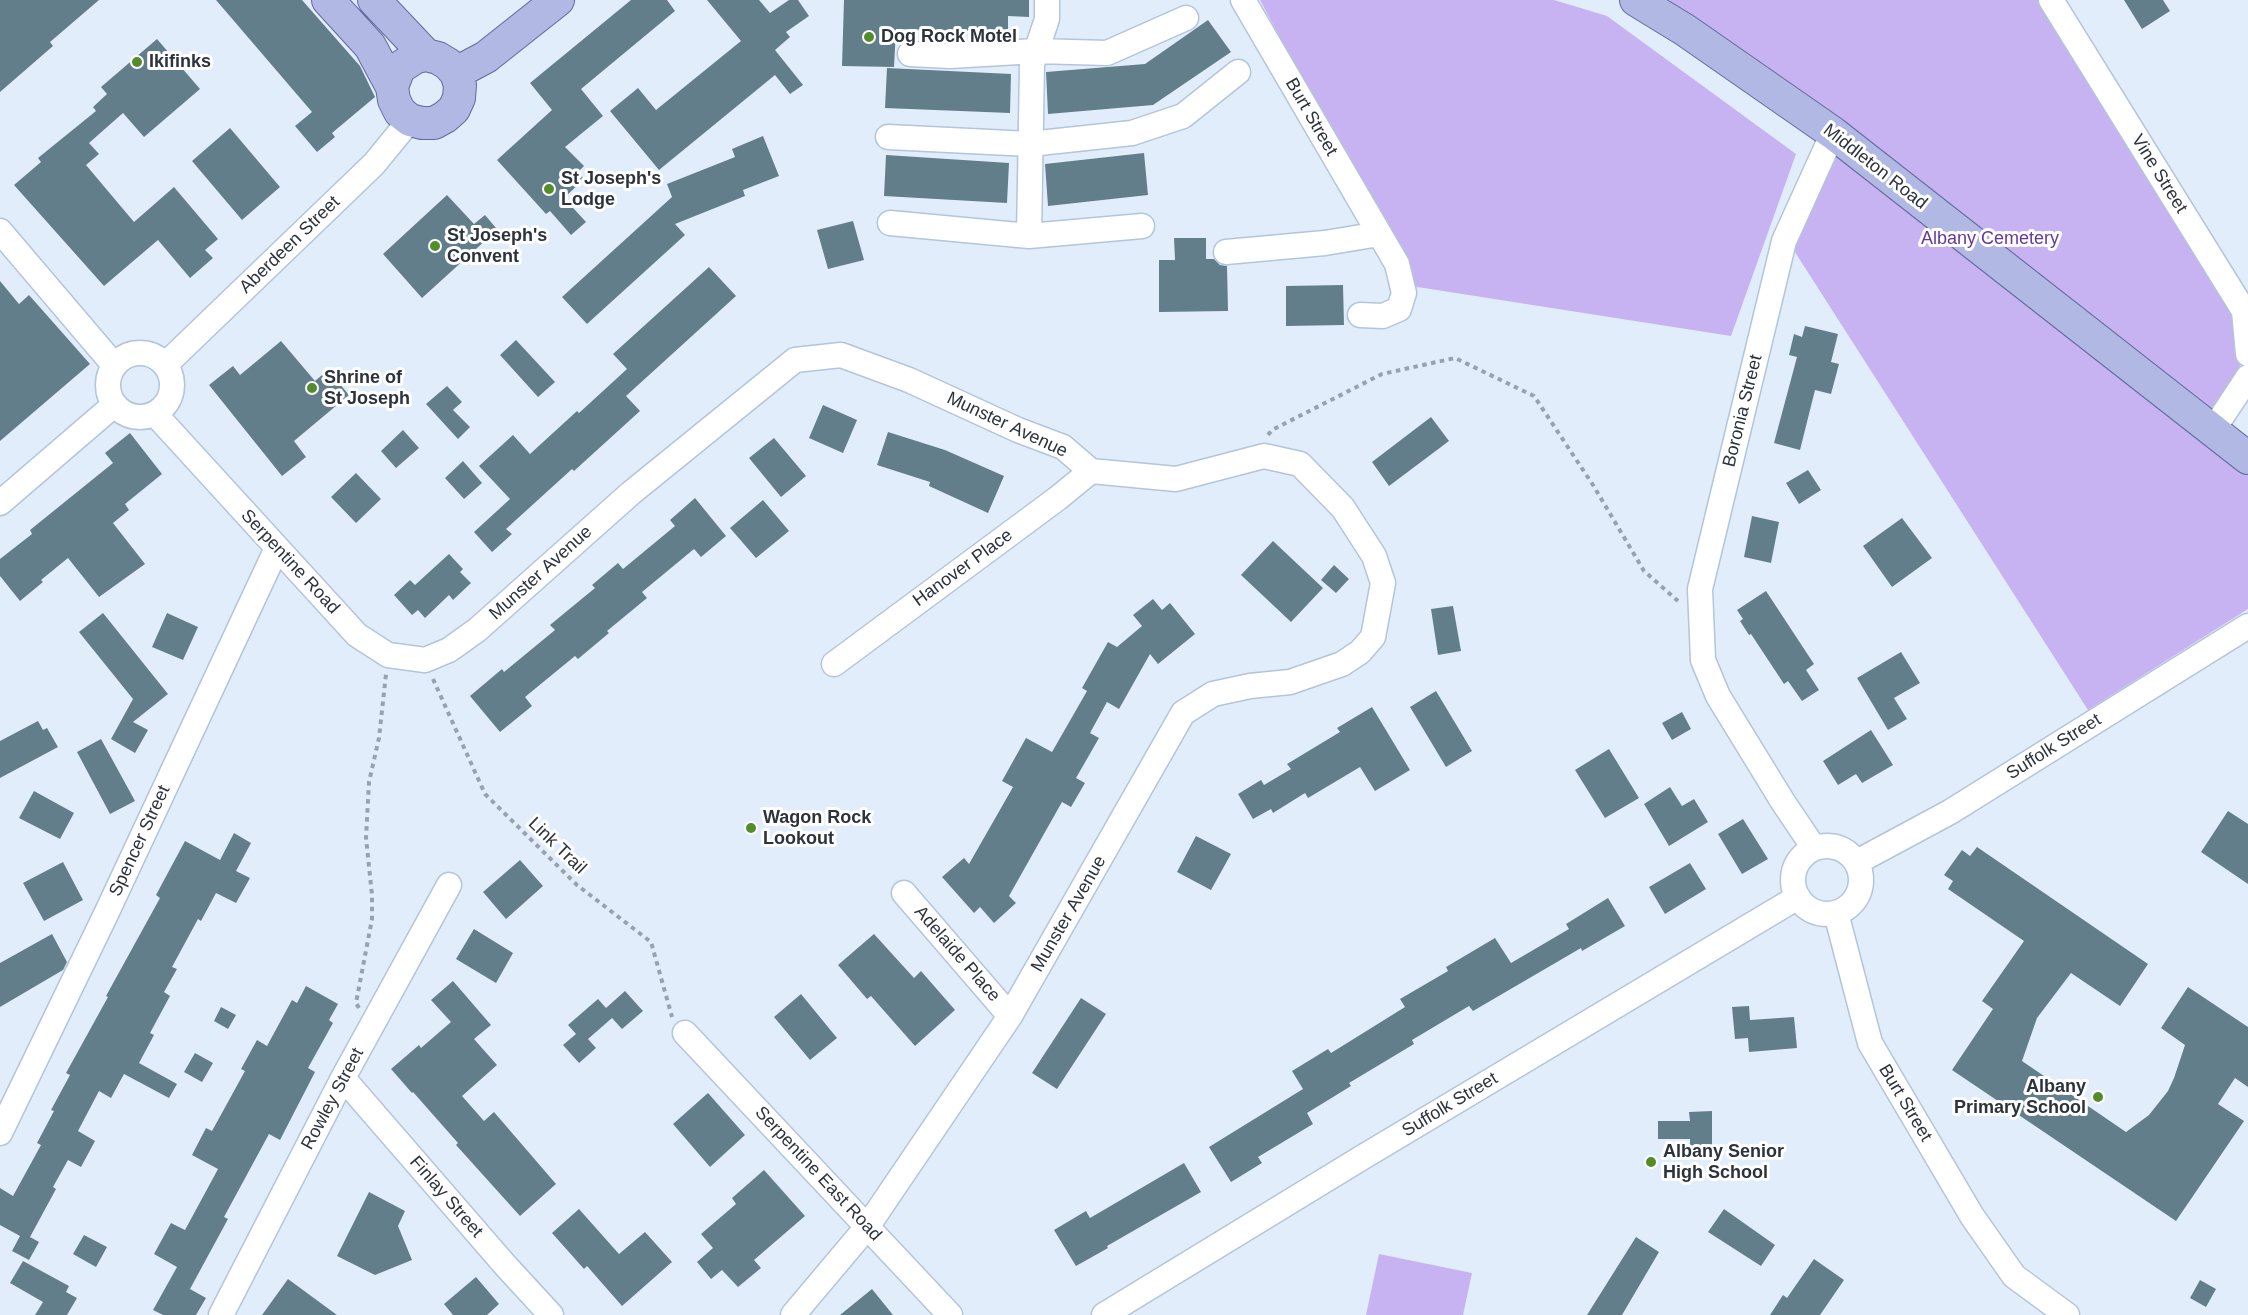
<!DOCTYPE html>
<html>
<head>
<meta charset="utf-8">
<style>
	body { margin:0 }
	canvas { display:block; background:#e2edfb }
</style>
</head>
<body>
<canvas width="2248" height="1315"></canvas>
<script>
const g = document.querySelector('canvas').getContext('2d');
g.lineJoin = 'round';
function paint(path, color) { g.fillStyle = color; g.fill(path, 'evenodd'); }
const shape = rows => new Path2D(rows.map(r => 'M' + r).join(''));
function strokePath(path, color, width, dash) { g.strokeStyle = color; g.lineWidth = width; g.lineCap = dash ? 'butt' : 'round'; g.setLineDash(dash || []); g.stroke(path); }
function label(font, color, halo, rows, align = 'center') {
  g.font = font + ' Arial,sans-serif'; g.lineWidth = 6; g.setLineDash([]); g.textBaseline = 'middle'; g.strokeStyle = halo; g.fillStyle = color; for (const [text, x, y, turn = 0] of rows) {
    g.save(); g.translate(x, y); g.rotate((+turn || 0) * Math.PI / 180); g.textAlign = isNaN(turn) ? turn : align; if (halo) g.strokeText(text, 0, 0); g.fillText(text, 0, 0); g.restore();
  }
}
paint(shape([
	[1260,0,1554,0,1607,16,1796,154,1731,336,1411,286],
	[1670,0,2040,0,2230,304,2239,336,2240,366,2216,405,2194,430,2248,472,2248,609,2088,710,1793,249,1845,131,1673,9],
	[1379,1254,1472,1273,1463,1315,1366,1315]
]), '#c8b3f2');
paint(shape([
	[0,0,99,0,50,42,53,46,0,92],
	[216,0,302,0,360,66,375,97,332,133,335,137,317,152,295,126,312,112],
	[631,0,667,0,675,11,581,89,603,116,565,147,584,166,578,172,584,179,564,198,586,222,571,235,550,211,546,214,497,160,552,110,530,83],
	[707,0,759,0,770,13,789,0,798,0,809,16,786,32,790,37,775,50,803,85,790,94,775,75,659,170,610,111,638,88,656,110,741,41],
	[844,0,1029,0,1029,17,1008,16,1008,32,896,29,894,67,842,66],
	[2124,0,2163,0,2170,11,2142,29],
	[1208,20,1231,52,1153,105,1048,114,1046,72,1145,64],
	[157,39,200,89,144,137,123,113,89,143,99,154,86,165,134,222,174,187,218,239,205,250,213,258,190,278,158,240,104,286,14,185,41,162,38,158,96,111,93,107,107,94,101,87],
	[887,68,1011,74,1010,113,885,108],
	[230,128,280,187,242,220,192,161],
	[763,136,779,176,743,190,745,196,675,224,685,235,587,324,562,297,672,197,667,184,735,157,732,149],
	[1144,153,1148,195,1048,206,1045,164],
	[886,155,1009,163,1007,203,884,196],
	[447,195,474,224,485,215,496,228,486,237,487,239,422,298,383,254],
	[853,221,864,260,828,269,817,230],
	[1174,238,1206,238,1206,259,1214,259,1220,265,1227,266,1228,311,1159,312,1159,260,1175,260],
	[709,267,736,296,626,396,640,411,574,471,572,469,506,529,512,534,492,552,474,532,510,499,479,466,513,435,530,454,577,411,579,413,627,369,613,354],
	[0,281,19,304,29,295,90,364,0,441],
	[1343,285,1344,325,1286,326,1286,286],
	[1805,326,1838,334,1831,362,1839,364,1831,394,1815,390,1800,450,1774,443,1797,357,1789,355,1794,334,1802,337],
	[516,340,555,382,538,397,500,355],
	[281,341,315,381,328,370,349,395,294,441,306,457,282,476,209,385,233,366,240,375],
	[447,386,462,402,453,410,470,427,458,439,426,404],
	[823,405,857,420,843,453,809,438],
	[1431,417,1449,441,1389,486,1372,462],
	[403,430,419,448,396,468,381,451],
	[888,432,945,450,1004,476,988,513,929,486,930,482,877,465],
	[130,433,162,474,125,504,129,510,113,523,145,564,99,597,68,558,41,580,43,582,20,601,0,576,0,559,32,534,30,530,113,463,105,453],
	[774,438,806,476,781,497,749,458],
	[463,461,482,483,464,499,445,478],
	[1808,470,1821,490,1799,504,1786,483],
	[356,473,381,499,356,523,331,497],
	[695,498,726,536,701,557,694,549,642,592,647,598,607,631,609,633,578,659,575,656,525,697,532,706,500,732,470,696,502,669,504,672,555,630,550,625,595,588,592,585,618,563,623,569,675,526,670,520],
	[763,500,789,531,756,558,730,528],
	[1752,516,1779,522,1771,563,1744,557],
	[1902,518,1932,558,1892,587,1863,546],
	[1273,541,1323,588,1291,622,1241,575],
	[449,554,463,569,460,572,471,583,453,600,449,595,425,618,418,610,412,615,394,595,410,580,415,585],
	[1334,565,1349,579,1336,593,1321,580],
	[1766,591,1814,664,1806,670,1819,690,1802,701,1788,681,1784,684,1751,634,1749,635,1740,621,1743,619,1737,610],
	[1153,599,1162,610,1170,603,1195,634,1158,664,1150,654,1119,709,1107,702,1090,733,1099,738,1076,778,1085,783,1071,807,1062,802,1009,896,1016,903,994,923,980,907,974,913,942,877,964,858,969,864,1013,787,1002,781,1026,738,1052,752,1087,691,1082,688,1108,642,1117,647,1142,626,1133,615],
	[1453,606,1461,651,1438,655,1431,609],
	[103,613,168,694,133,722,148,730,135,753,111,739,133,699,79,632],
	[167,613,198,627,183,660,152,647],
	[1901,652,1920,683,1894,698,1907,719,1888,730,1857,678],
	[1436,691,1472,751,1446,767,1410,707],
	[1372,707,1410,770,1375,791,1360,767,1308,798,1305,793,1273,813,1271,809,1253,819,1238,794,1261,780,1264,785,1291,769,1287,764,1340,732,1337,728],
	[1682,712,1691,729,1672,740,1662,723],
	[38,721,43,730,47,728,58,747,0,778,0,741],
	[1871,730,1893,765,1862,783,1856,774,1838,785,1823,761],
	[101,739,135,801,110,814,77,752],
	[1609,749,1639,798,1605,818,1575,770],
	[1670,787,1682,806,1694,799,1708,822,1669,846,1644,804],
	[34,791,74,813,60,839,19,818],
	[2228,811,2248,824,2248,884,2201,852],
	[1743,819,1768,859,1742,874,1718,834],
	[234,833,251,843,236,871,250,878,236,903,216,893,201,921,198,919,172,967,177,969,164,992,170,996,150,1033,154,1035,139,1063,177,1084,169,1098,124,1074,111,1098,99,1091,78,1131,95,1141,81,1167,68,1160,53,1187,56,1189,30,1237,39,1242,29,1260,12,1251,20,1236,0,1225,0,1188,13,1196,41,1145,37,1143,54,1111,51,1110,70,1075,66,1073,108,997,106,996,160,898,156,895,185,841,220,860],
	[1196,836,1231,854,1211,890,1177,872],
	[1977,847,2148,964,2120,1006,2071,973,2037,1018,2022,1061,2126,1132,2149,1115,2168,1091,2174,1078,2185,1045,2161,1028,2188,987,2248,1027,2248,1087,2235,1078,2218,1104,2244,1121,2176,1221,1952,1070,1993,1009,1982,1001,2024,941,1948,889,1953,881,1944,875,1962,850,1970,856],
	[520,860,543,886,506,919,483,892],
	[63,862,83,900,44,921,23,883],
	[1690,863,1706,889,1665,914,1649,887],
	[1608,898,1625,926,1582,951,1581,948,1473,1011,1469,1006,1412,1040,1414,1044,1349,1083,1351,1086,1307,1113,1313,1124,1258,1157,1262,1163,1231,1182,1209,1147,1303,1089,1292,1071,1328,1049,1331,1053,1405,1007,1400,999,1448,971,1446,967,1495,938,1511,963,1569,929,1566,924],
	[474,929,513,953,496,983,456,959],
	[52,934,67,962,63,970,0,1007,0,963],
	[874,934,914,978,921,971,955,1010,915,1046,871,996,867,999,838,965],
	[453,981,491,1025,474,1039,497,1065,462,1096,484,1121,494,1112,556,1184,520,1216,456,1145,458,1143,413,1092,412,1093,391,1069,419,1045,421,1048,451,1022,431,1000],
	[306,986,338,1004,329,1020,333,1023,308,1068,315,1072,280,1140,269,1134,224,1217,228,1219,190,1289,206,1298,196,1315,163,1315,153,1310,177,1267,154,1254,171,1223,185,1230,218,1169,192,1155,206,1128,212,1131,245,1071,241,1069,257,1040,267,1046,292,1000,297,1003],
	[625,991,643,1011,622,1029,612,1018,588,1039,596,1048,579,1063,563,1045,576,1034,568,1025,598,999,606,1008],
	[801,994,837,1038,810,1060,774,1017],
	[1081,998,1106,1014,1057,1089,1032,1073],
	[1749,1006,1750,1020,1794,1017,1797,1048,1749,1052,1748,1038,1735,1039,1732,1007],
	[221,1007,236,1015,228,1029,214,1021],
	[195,1053,213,1063,202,1082,184,1072],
	[708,1093,745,1135,710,1167,673,1124],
	[1712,1111,1712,1147,1690,1147,1690,1139,1658,1139,1658,1121,1690,1121,1689,1112],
	[1184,1163,1201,1192,1107,1246,1108,1248,1076,1266,1054,1230,1086,1211,1090,1218],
	[764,1170,805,1216,754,1260,761,1268,738,1287,722,1270,711,1279,697,1262,713,1248,701,1234,736,1204,732,1198],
	[369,1192,405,1211,398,1226,412,1260,375,1275,337,1256],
	[579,1209,619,1254,645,1232,672,1262,622,1306,587,1266,584,1269,552,1233],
	[1724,1209,1775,1245,1761,1266,1708,1232],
	[84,1235,107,1247,96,1267,73,1254],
	[1636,1237,1659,1252,1622,1315,1587,1315],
	[1814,1259,1844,1280,1820,1315,1770,1315,1783,1295,1787,1298],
	[23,1261,69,1286,66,1292,77,1298,67,1315,35,1315,43,1302,10,1283],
	[476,1277,499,1304,487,1315,453,1315,444,1304],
	[288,1279,337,1315,262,1315],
	[2200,1280,2216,1289,2206,1307,2190,1298],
	[872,1289,893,1315,840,1315]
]), '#637e8b');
const minor = shape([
	[1047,0,1047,19,1032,64,1029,236,1142,226],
	[1243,0,1397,264,1404,293,1399,309,1383,316,1360,315],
	[2051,0,2244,311,2248,354],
	[910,54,950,56,1036,51,1107,53,1186,18],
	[888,137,1030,144,1132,133,1183,116,1238,72],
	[890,223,1029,236],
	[0,231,114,365],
	[1226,252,1325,243,1379,234],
	'108 385a32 32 0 1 1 64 0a32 32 0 1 1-64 0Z',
	[165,365,374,164,410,120],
	[155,414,357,635,388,655,425,660,449,650,477,630,631,493,795,360,841,355,909,380,1018,430,1063,447,1091,471,1176,479,1264,456,1300,464,1343,508,1374,556,1383,583,1373,637,1360,652,1342,664,1290,682,1250,686,1213,694,1183,713,1010,1016,867,1227,793,1315],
	[2213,430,2248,377],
	[0,503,114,405],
	[834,664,1058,498,1091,471],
	'1793 880a34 34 0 1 1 68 0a34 34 0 1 1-68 0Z',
	[1814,848,1783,802,1718,696,1703,660,1700,589,1784,241,1833,133],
	[1857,862,1950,812,2248,626],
	[904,893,1010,1016],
	[1836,913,1870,1043,1972,1216,2014,1276,2067,1315],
	[685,1033,950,1315],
	[343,1078,505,1265,551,1315],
	[0,1133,107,912,277,548],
	[221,1315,343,1078,449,885],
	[1104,1315,1363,1157,1798,897]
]);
const major = shape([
	[328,0,370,46,392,87,394,100,400,112,410,120,422,123,434,123,445,117,454,109,459,98,460,85,456,73,448,64,438,58,426,55,416,57,399,68,392,87],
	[374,0,426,55],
	[1636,0,1685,30,1833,133,2248,458],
	[456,73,486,57,558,0]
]);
strokePath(minor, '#b3c5da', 27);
strokePath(major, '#616a9e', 34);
strokePath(shape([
	[1268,435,1272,430,1382,374,1455,358,1534,396,1593,485,1644,571,1678,601],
	[433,679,485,794,577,885,651,942,672,1017],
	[359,1008,356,1003,372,919,372,895,366,838,369,782,379,738,386,674]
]), '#98a2ae', 4, [4.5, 4.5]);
strokePath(minor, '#fff', 24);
strokePath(major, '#b1b8e4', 32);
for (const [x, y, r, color] of [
	[869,37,6,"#538c29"],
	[137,62,6,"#538c29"],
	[549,189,6,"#538c29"],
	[435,246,6,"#538c29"],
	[312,388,6,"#538c29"],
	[751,828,6,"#538c29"],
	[2098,1097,6,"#538c29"],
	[1651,1162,6,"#538c29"]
]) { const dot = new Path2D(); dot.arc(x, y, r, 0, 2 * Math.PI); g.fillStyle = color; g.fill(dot); strokePath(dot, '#fff', 2); }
label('bold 18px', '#2c333c', '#fff', [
	["Dog Rock Motel",881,37],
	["Ikifinks",149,62],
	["St Joseph's",561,179],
	["Lodge",561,200],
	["St Joseph's",447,236],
	["Convent",447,257],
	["Shrine of",324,378],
	["St Joseph",324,399],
	["Wagon Rock",763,818],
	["Lookout",763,839],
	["Albany",2086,1087,"right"],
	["Primary School",2086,1108,"right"],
	["Albany Senior",1663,1152],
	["High School",1663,1173]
], 'left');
label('18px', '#2c333c', '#fff', [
	["Burt Street",1311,117,60],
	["Middleton Road",1875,167,38],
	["Vine Street",2159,174,58],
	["Aberdeen Street",290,245,-44],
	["Boronia Street",1743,411,-76],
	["Munster Avenue",1007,425,25],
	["Serpentine Road",290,562,47],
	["Hanover Place",963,568,-36],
	["Munster Avenue",541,573,-42],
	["Suffolk Street",2054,747,-32],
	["Spencer Street",140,841,-65],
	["Link Trail",557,846,44],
	["Munster Avenue",1069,914,-60],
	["Adelaide Place",957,954,49],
	["Rowley Street",333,1099,-62],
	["Burt Street",1905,1103,59],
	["Suffolk Street",1450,1105,-31],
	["Serpentine East Road",818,1174,47],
	["Finlay Street",446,1197,49]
]);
label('18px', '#64399d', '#fff', [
	["Albany Cemetery",1990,239]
]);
</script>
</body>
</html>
